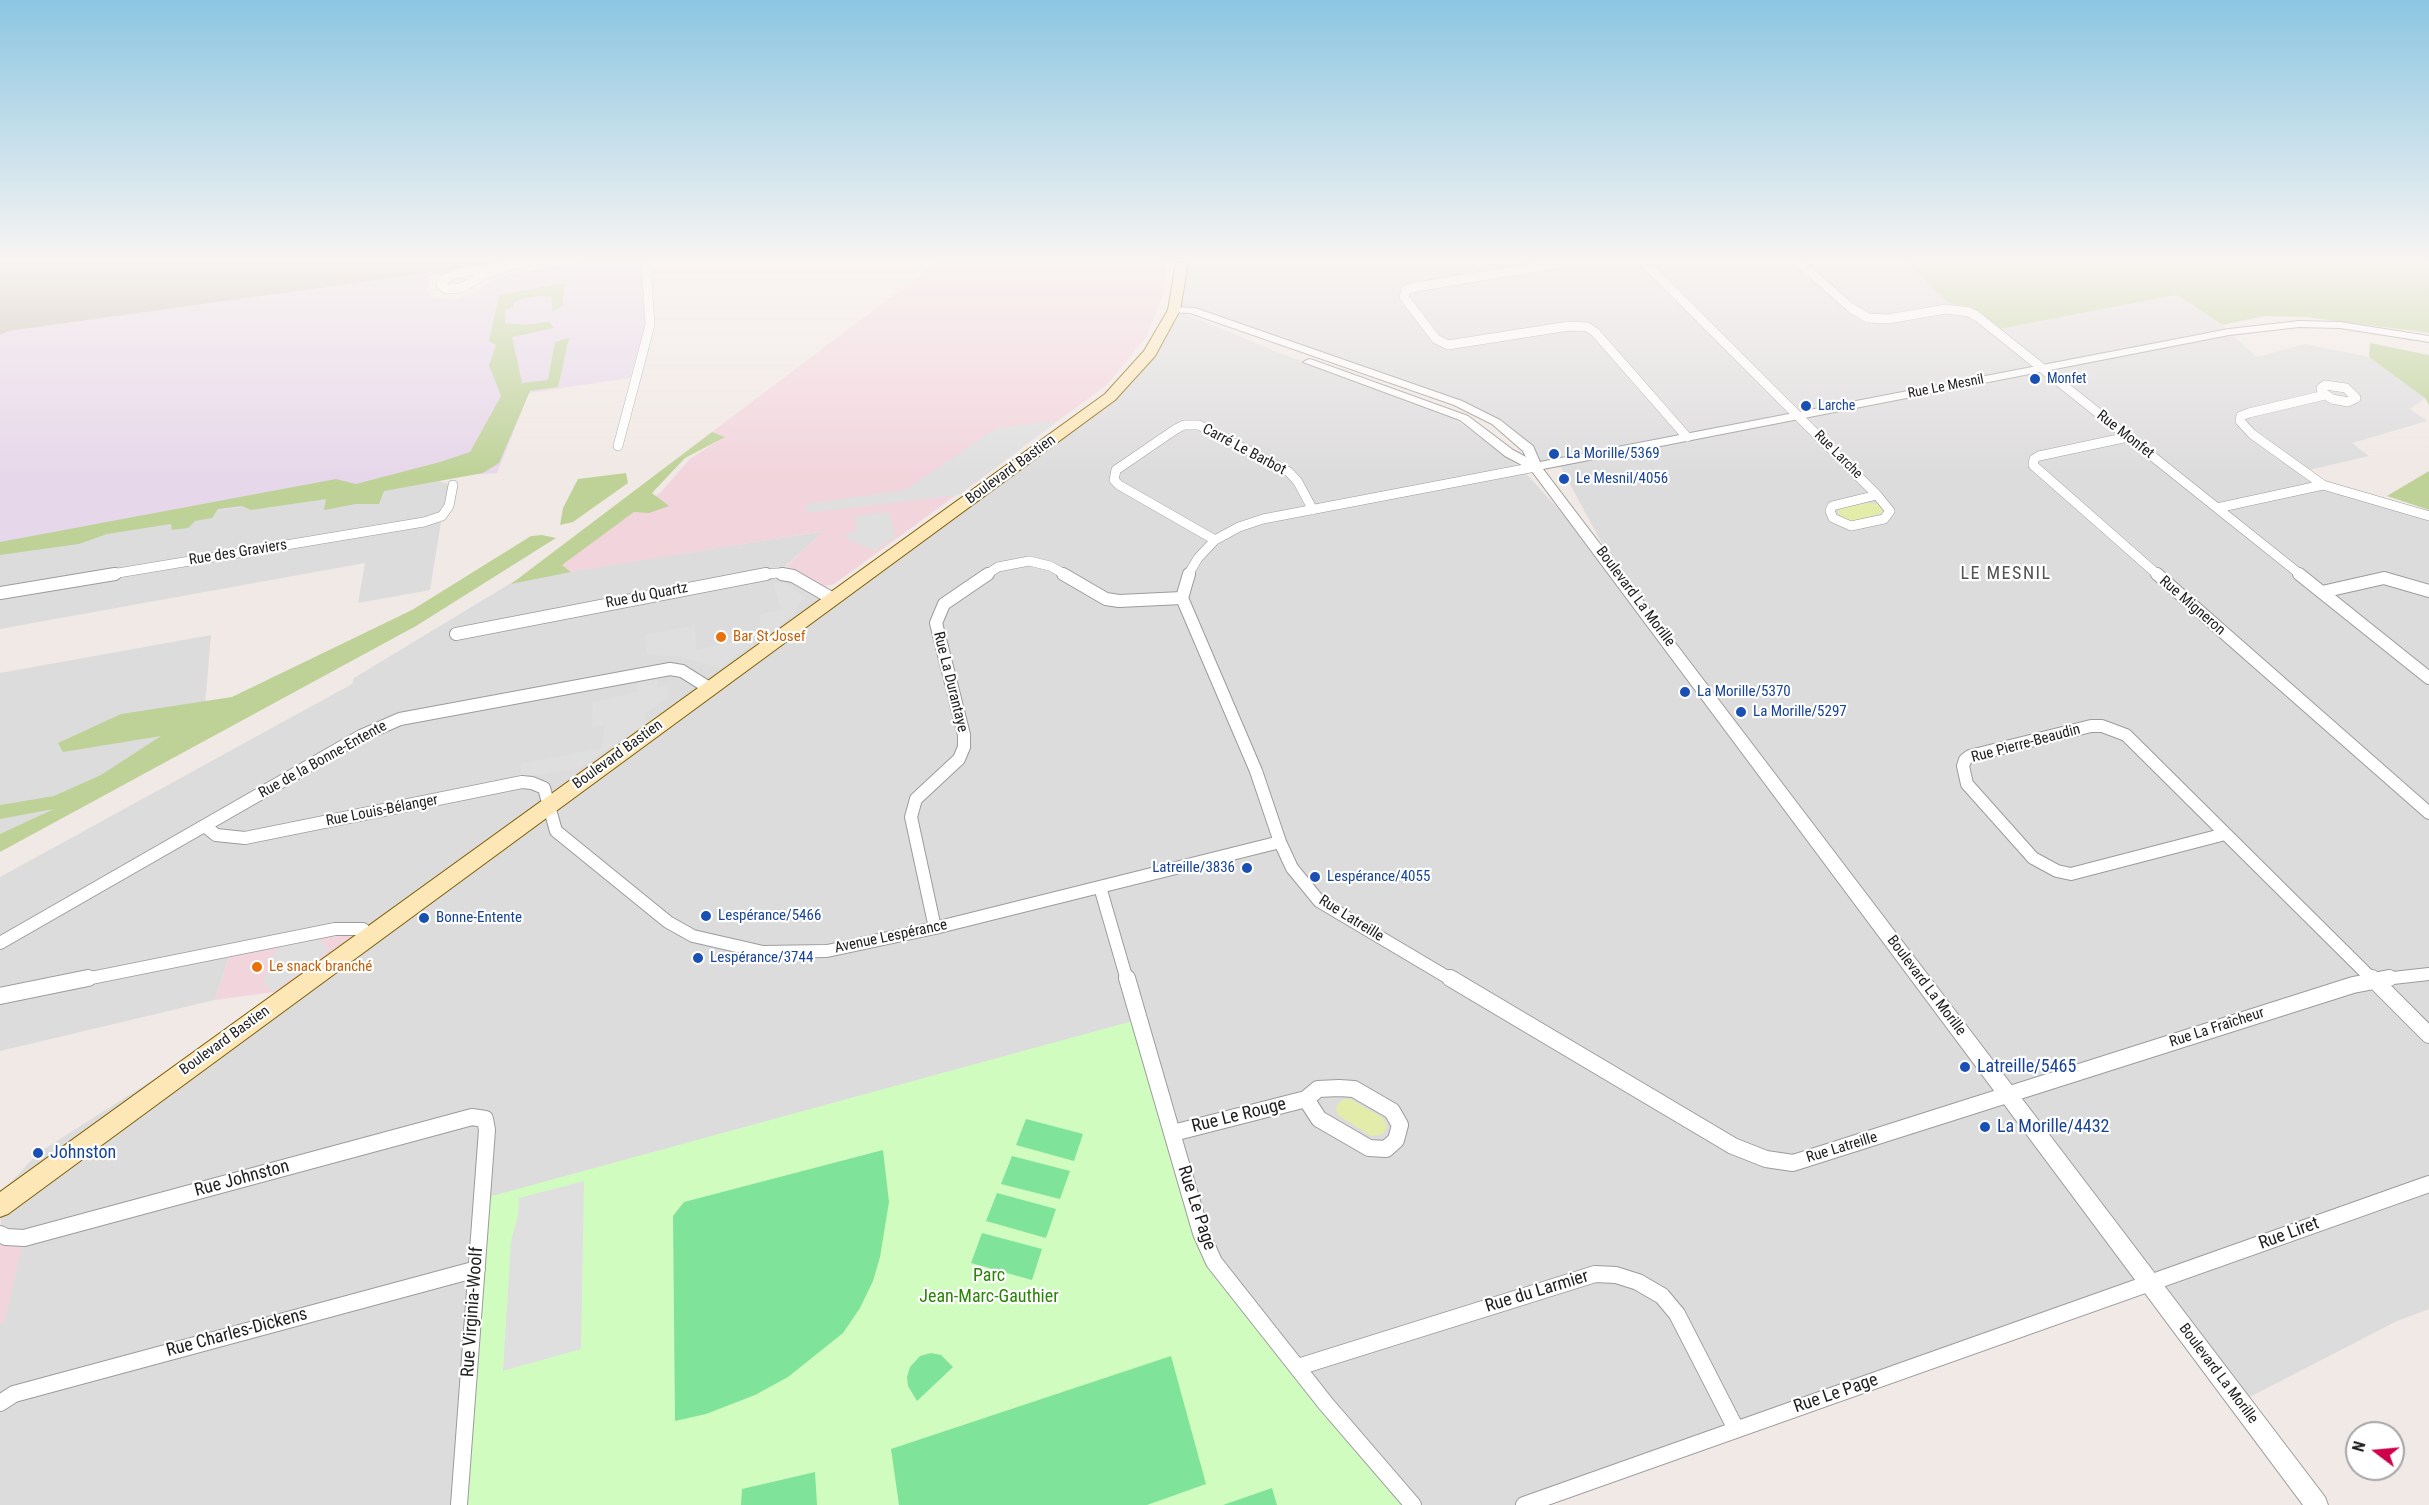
<!DOCTYPE html>
<html>
<head>
<meta charset="utf-8">
<style>
	body { margin:0 }
	#map { position:relative; width:2429px; height:1505px; overflow:hidden; background:#f1e9e5; font-family:"Roboto Condensed",sans-serif }
	canvas { display:block }
	.north { position:absolute; left:2345px; top:1421px; width:60px; height:60px; box-sizing:border-box; background:#fff; border:2px solid #a5a5a5; border-radius:50%; rotate:286deg; font-size:16px; font-weight:700; line-height:24px; text-align:center; color:#1f1f1f }
	.north::after { content:''; display:block; margin:auto; width:21px; height:27px; background:#cf004a; clip-path:polygon(50% 0,100% 100%,50% 72%,0 100%) }
</style>
</head>
<body>
<div id="map">
<canvas width="2429" height="1505"></canvas>
<div class="north">N</div>
</div>
<script>
const g = document.querySelector('canvas').getContext('2d');
g.lineJoin = 'round';
function paint(path, color) { g.fillStyle = color; g.fill(path, 'evenodd'); }
const shape = rows => new Path2D(rows.map(r => 'M' + r).join(''));
function strokePath(path, color, width, dash) { g.strokeStyle = color; g.lineWidth = width; g.lineCap = dash ? 'butt' : 'round'; g.setLineDash(dash || []); g.stroke(path); }
function label(font, color, halo, rows, align = 'center') {
  g.font = font + ' "Roboto Condensed",sans-serif'; g.lineWidth = 4.5; g.setLineDash([]); g.textBaseline = 'middle'; g.strokeStyle = halo; g.fillStyle = color; for (const [text, x, y, turn = 0] of rows) {
    g.save(); g.translate(x, y); g.rotate((+turn || 0) * Math.PI / 180); g.textAlign = isNaN(turn) ? turn : align; if (halo) g.strokeText(text, 0, 0); g.fillText(text, 0, 0); g.restore();
  }
}
paint(shape([
	[1182,263,1917,263,1969,312,1994,330,2177,295,2232,332,2229,332,2257,357,2305,344,2369,357,2425,398,2410,409,2427,421,2352,443,2369,456,2305,471,2323,485,2429,516,2429,1309,2397,1321,2240,1402,2149,1285,1524,1505,0,1505,0,1323,4,1322,0,1194,38,1153,296,989,231,950,215,1000,0,1051,0,877,352,684,354,678,516,580,824,531,778,573,833,599,1130,377,1174,310],
	[1176,310,1191,310,1477,412,1529,449,1535,467,1558,462,1620,577,1522,469,1446,412,1282,354],
	[425,477,453,485,442,516,430,590,358,603,365,563,0,629,0,546],
	[211,635,203,728,0,841,0,673]
]), '#dddcdd');
paint(shape([
	[936,263,1165,263,1166,273,1163,296,1146,337,1107,385,834,584,825,586,792,568,786,567,823,531,571,572,561,565,660,493,690,459,724,437,712,432],
	[335,929,369,936,296,989,215,1000,231,950],
	[24,1238,4,1323,0,1323,0,1242]
]), '#f2d4dd');
paint(shape([
	[0,263,519,263,431,276,427,290,431,297,452,300,472,294,502,275,579,263,641,263,645,326,630,378,529,393,497,473,424,477,0,546]
]), '#e7d7ea');
paint(shape([
	[0,263,498,263,8,331,0,335]
]), '#c6beb0');
paint(shape([
	[1869,503,1879,504,1882,507,1882,513,1850,522,1843,519,1838,513,1839,508],
	[1343,1099,1350,1099,1383,1118,1387,1127,1383,1134,1371,1136,1338,1115,1336,1107]
]), '#e3eda9');
paint(shape([
	[1908,263,2429,263,2429,333,2305,317,2265,316,2222,325,2177,295,1994,330,1969,308,1947,302],
	[565,283,562,306,553,311,551,297,538,296,521,299,513,303,514,307,505,310,505,323,524,325,549,322,554,328,512,337,522,383,548,380,555,342,569,338,558,387,530,391,499,463,483,473,384,491,379,504,356,504,324,510,326,499,251,510,242,506,218,509,212,518,195,521,188,528,172,530,171,524,107,534,79,544,0,555,0,542,336,479,356,484,440,462,470,452,501,396,489,365,496,345,489,341,499,295],
	[2370,343,2429,355,2429,405,2425,398,2369,357],
	[712,432,725,437,685,458,652,493,669,506,649,513,634,512,562,565,571,572,511,584],
	[2429,471,2429,510,2387,496],
	[626,473,628,483,573,522,560,525,563,508,578,479],
	[542,535,556,538,416,626,0,852,0,834,54,809,0,819,0,805,54,796,101,775,161,736,63,752,58,743,121,714,232,697,412,610,531,536]
]), '#bed298');
paint(shape([
	[1140,1019,1201,1233,1412,1505,459,1505,481,1199]
]), '#d1fcc0');
paint(shape([
	[1026,1119,1083,1134,1074,1161,1016,1145],
	[883,1150,889,1202,880,1257,873,1281,860,1308,843,1333,788,1377,755,1395,706,1414,675,1421,673,1216,684,1202],
	[1012,1156,1070,1171,1060,1199,1001,1184],
	[997,1193,1056,1209,1046,1238,986,1221],
	[982,1233,1042,1249,1032,1280,971,1263],
	[931,1353,941,1355,953,1367,917,1401,908,1386,907,1377,910,1367,920,1356],
	[1171,1356,1206,1484,1147,1505,899,1505,891,1449],
	[815,1472,817,1505,741,1505,742,1489],
	[1272,1488,1277,1505,1223,1505]
]), '#7fe399');
paint(shape([
	[1058,421,959,495,806,513,807,504,905,490,997,428],
	[889,512,895,537,874,551,844,537,857,529,854,516],
	[774,583,785,583,806,598,800,602,794,615,720,668,679,657,647,654,646,635,695,625,696,650,757,637,757,633,761,630,759,615,780,609],
	[657,679,657,688,668,686,668,698,644,715,649,721,579,769,519,777,521,764,601,748,605,725,591,728,593,702,637,692,638,682],
	[320,939,329,951,273,992,263,982,275,951,285,944],
	[584,1181,581,1349,503,1371,511,1241,518,1216,519,1198]
]), '#dfdfdf');
const minorFar2 = shape([
	[1560,263,1416,287,1406,290,1404,297,1436,339,1448,345,1569,326,1587,327,1595,332,1687,437],
	[1645,263,1877,495],
	[1800,263,1851,308,1868,318,1888,319,1946,309,1969,312,1978,317,2301,575],
	[509,266,484,275,461,288,446,289,441,285,443,280,457,273,527,263],
	[2325,385,2346,388,2356,398,2348,402,2332,399,2322,392,2321,388,2325,385],
	[2128,437,2039,456,2034,459,2033,465,2158,575],
	[618,446,650,325,646,263],
	[2323,485,2252,434,2240,421,2241,416,2249,413,2325,395],
	[1877,495,1890,511,1884,519,1851,526,1833,518,1830,511,1832,506,1877,495],
	[2217,508,2323,485,2429,516],
	[1215,540,1119,485,1114,480,1116,470,1176,429,1184,425,1199,425,1289,472,1298,482,1313,510],
	[106,575,424,522,442,516,449,506,453,485],
	[756,575,778,573,789,575],
	[986,575,998,567,1029,561,1050,566,1066,575],
	[1188,575,1198,558,1215,540,1239,527,1263,519,1535,467]
]);
const minorFar1 = shape([
	[782,574,793,576,833,599],
	[1063,574,1106,599,1119,601,1182,598],
	[1189,574,1182,598,1256,771,1280,842,1292,868,1319,901,1452,980],
	[2157,574,2429,813],
	[2299,574,2429,678],
	[2322,592,2384,578,2429,591],
	[0,593,115,574],
	[456,634,766,574],
	[205,826,216,835,245,838,522,782,532,783,544,788,556,831,668,922,693,936,763,952,827,951,935,928,1280,842],
	[2225,834,2071,874,2057,871,2033,858,1967,784,1963,766,1965,760,1970,756,2091,726,2102,726,2126,735,2373,980],
	[1100,887,1127,980],
	[935,928,911,817,916,799,959,759,964,747,964,735,936,623,944,604,988,574],
	[0,943,361,736,400,719,670,669,682,671,709,688],
	[81,980,335,929,363,929,369,936],
	[2375,980,2429,974]
]);
const minor = shape([
	[1127,978,1201,1233,1214,1262,1326,1404,1413,1505],
	[1450,978,1733,1146,1766,1159,1793,1163,2353,985,2389,978],
	[2372,978,2429,1035],
	[0,996,88,978],
	[1339,1088,1354,1089,1392,1111,1400,1125,1396,1140,1386,1149,1369,1148,1319,1119,1306,1099,1318,1089,1339,1088],
	[1173,1133,1306,1099],
	[0,1234,6,1237,24,1238,472,1117,485,1119,487,1130,459,1505],
	[1298,1367,1595,1274,1616,1275,1638,1282,1662,1296,1677,1314,1736,1429],
	[0,1403,14,1394,477,1269],
	[1524,1505,2429,1184]
]);
const tertiary = shape([
	[1174,307,1195,308,1462,401,1500,420,1533,446,1540,462,2229,329,2299,321,2340,322,2429,336,2429,342,2340,328,2299,327,2229,335,1543,469,2325,1497,2328,1505,2303,1505,1531,470,1505,456,1460,420,1303,362,1309,359,1313,360,1468,416,1513,450,1526,457,1523,451,1492,424,1454,405,1190,313,1170,312,1170,308,1174,307]
]);
const secondary = shape([
	[1176,263,1188,263,1180,310,1155,356,1115,400,8,1214,0,1217,0,1192,1105,394,1144,351,1168,310,1176,263]
]);
strokePath(minorFar2, '#9c9c9c', 10);
strokePath(minorFar1, '#9c9c9c', 14);
strokePath(minor, '#9c9c9c', 18);
strokePath(tertiary, '#9c9c9c', 2);
strokePath(secondary, '#7d5e00', 2);
strokePath(minorFar2, '#fff', 9);
strokePath(minorFar1, '#fff', 12);
strokePath(minor, '#fff', 16);
paint(tertiary, '#fff');
paint(secondary, '#fde7b7');
const sky = g.createLinearGradient(0, 0, 0, 474);
sky.addColorStop(0, '#8cc6e2');
sky.addColorStop(0.55, '#f9f5f3');
sky.addColorStop(1, '#f9f5f300');
g.fillStyle = sky;
g.fillRect(0, 0, 2429, 474);
for (const [x, y, r, color] of [
	[2035,379,6,"#1a4fb4"],
	[1806,406,6,"#1a4fb4"],
	[1554,454,6,"#1a4fb4"],
	[1564,479,6,"#1a4fb4"],
	[721,637,6,"#e8710a"],
	[1685,692,6,"#1a4fb4"],
	[1741,712,6,"#1a4fb4"],
	[1247,868,6,"#1a4fb4"],
	[1315,877,6,"#1a4fb4"],
	[706,916,6,"#1a4fb4"],
	[424,918,6,"#1a4fb4"],
	[698,958,6,"#1a4fb4"],
	[257,967,6,"#e8710a"],
	[1965,1067,6,"#1a4fb4"],
	[1985,1127,6,"#1a4fb4"],
	[38,1153,6,"#1a4fb4"]
]) { const dot = new Path2D(); dot.arc(x, y, r, 0, 2 * Math.PI); g.fillStyle = color; g.fill(dot); strokePath(dot, '#fff', 2); }
label('14px', '#164399', '#fff', [
	["Monfet",2047,379],
	["Larche",1818,406]
], 'left');
label('14px', '#1f1f1f', '#fff', [
	["Rue Le Mesnil",1946,387,-11],
	["Rue Larche",1838,455,45]
]);
label('15px', '#1f1f1f', '#fff', [
	["Rue Monfet",2125,435,38],
	["Carré Le Barbot",1244,450,28],
	["Boulevard Bastien",1011,470,-36],
	["Rue des Graviers",238,553,-9],
	["Rue du Quartz",647,596,-11],
	["Boulevard La Morille",1635,597,53],
	["Rue Migneron",2192,606,41],
	["Rue La Durantaye",950,682,76],
	["Rue Pierre-Beaudin",2026,744,-15],
	["Boulevard Bastien",618,755,-36],
	["Rue de la Bonne-Entente",323,760,-29],
	["Rue Louis-Bélanger",382,811,-11],
	["Rue Latreille",1351,919,32],
	["Avenue Lespérance",891,937,-12],
	["Boulevard La Morille",1926,986,53],
	["Rue La Fraîcheur",2217,1028,-18],
	["Boulevard Bastien",225,1041,-36],
	["Rue Latreille",1842,1148,-17],
	["Boulevard La Morille",2218,1374,53]
]);
label('15px', '#164399', '#fff', [
	["La Morille/5369",1566,454],
	["Le Mesnil/4056",1576,479],
	["La Morille/5370",1697,692],
	["La Morille/5297",1753,712],
	["Latreille/3836",1235,868,"right"],
	["Lespérance/4055",1327,877],
	["Lespérance/5466",718,916],
	["Bonne-Entente",436,918],
	["Lespérance/3744",710,958]
], 'left');
label('15px', '#c56008', '#fff', [
	["Bar St Josef",733,637],
	["Le snack branché",269,967]
], 'left');
g.letterSpacing = '1.5px';
label('18px', '#525252', '#fff', [
	["LE MESNIL",2006,574]
]);
g.letterSpacing = '0px';
label('18px', '#164399', '#fff', [
	["Latreille/5465",1977,1067],
	["La Morille/4432",1997,1127],
	["Johnston",50,1153]
], 'left');
label('18px', '#1f1f1f', '#fff', [
	["Rue Le Rouge",1239,1116,-14],
	["Rue Johnston",242,1179,-15],
	["Rue Le Page",1196,1208,72],
	["Rue Liret",2289,1234,-20],
	["Rue du Larmier",1537,1292,-17],
	["Rue Virginia-Woolf",473,1312,-86],
	["Rue Charles-Dickens",237,1333,-15],
	["Rue Le Page",1836,1394,-19]
]);
label('18px', '#298506', '#fff', [
	["Parc",989,1276],
	["Jean-Marc-Gauthier",989,1297]
]);
</script>
</body>
</html>
